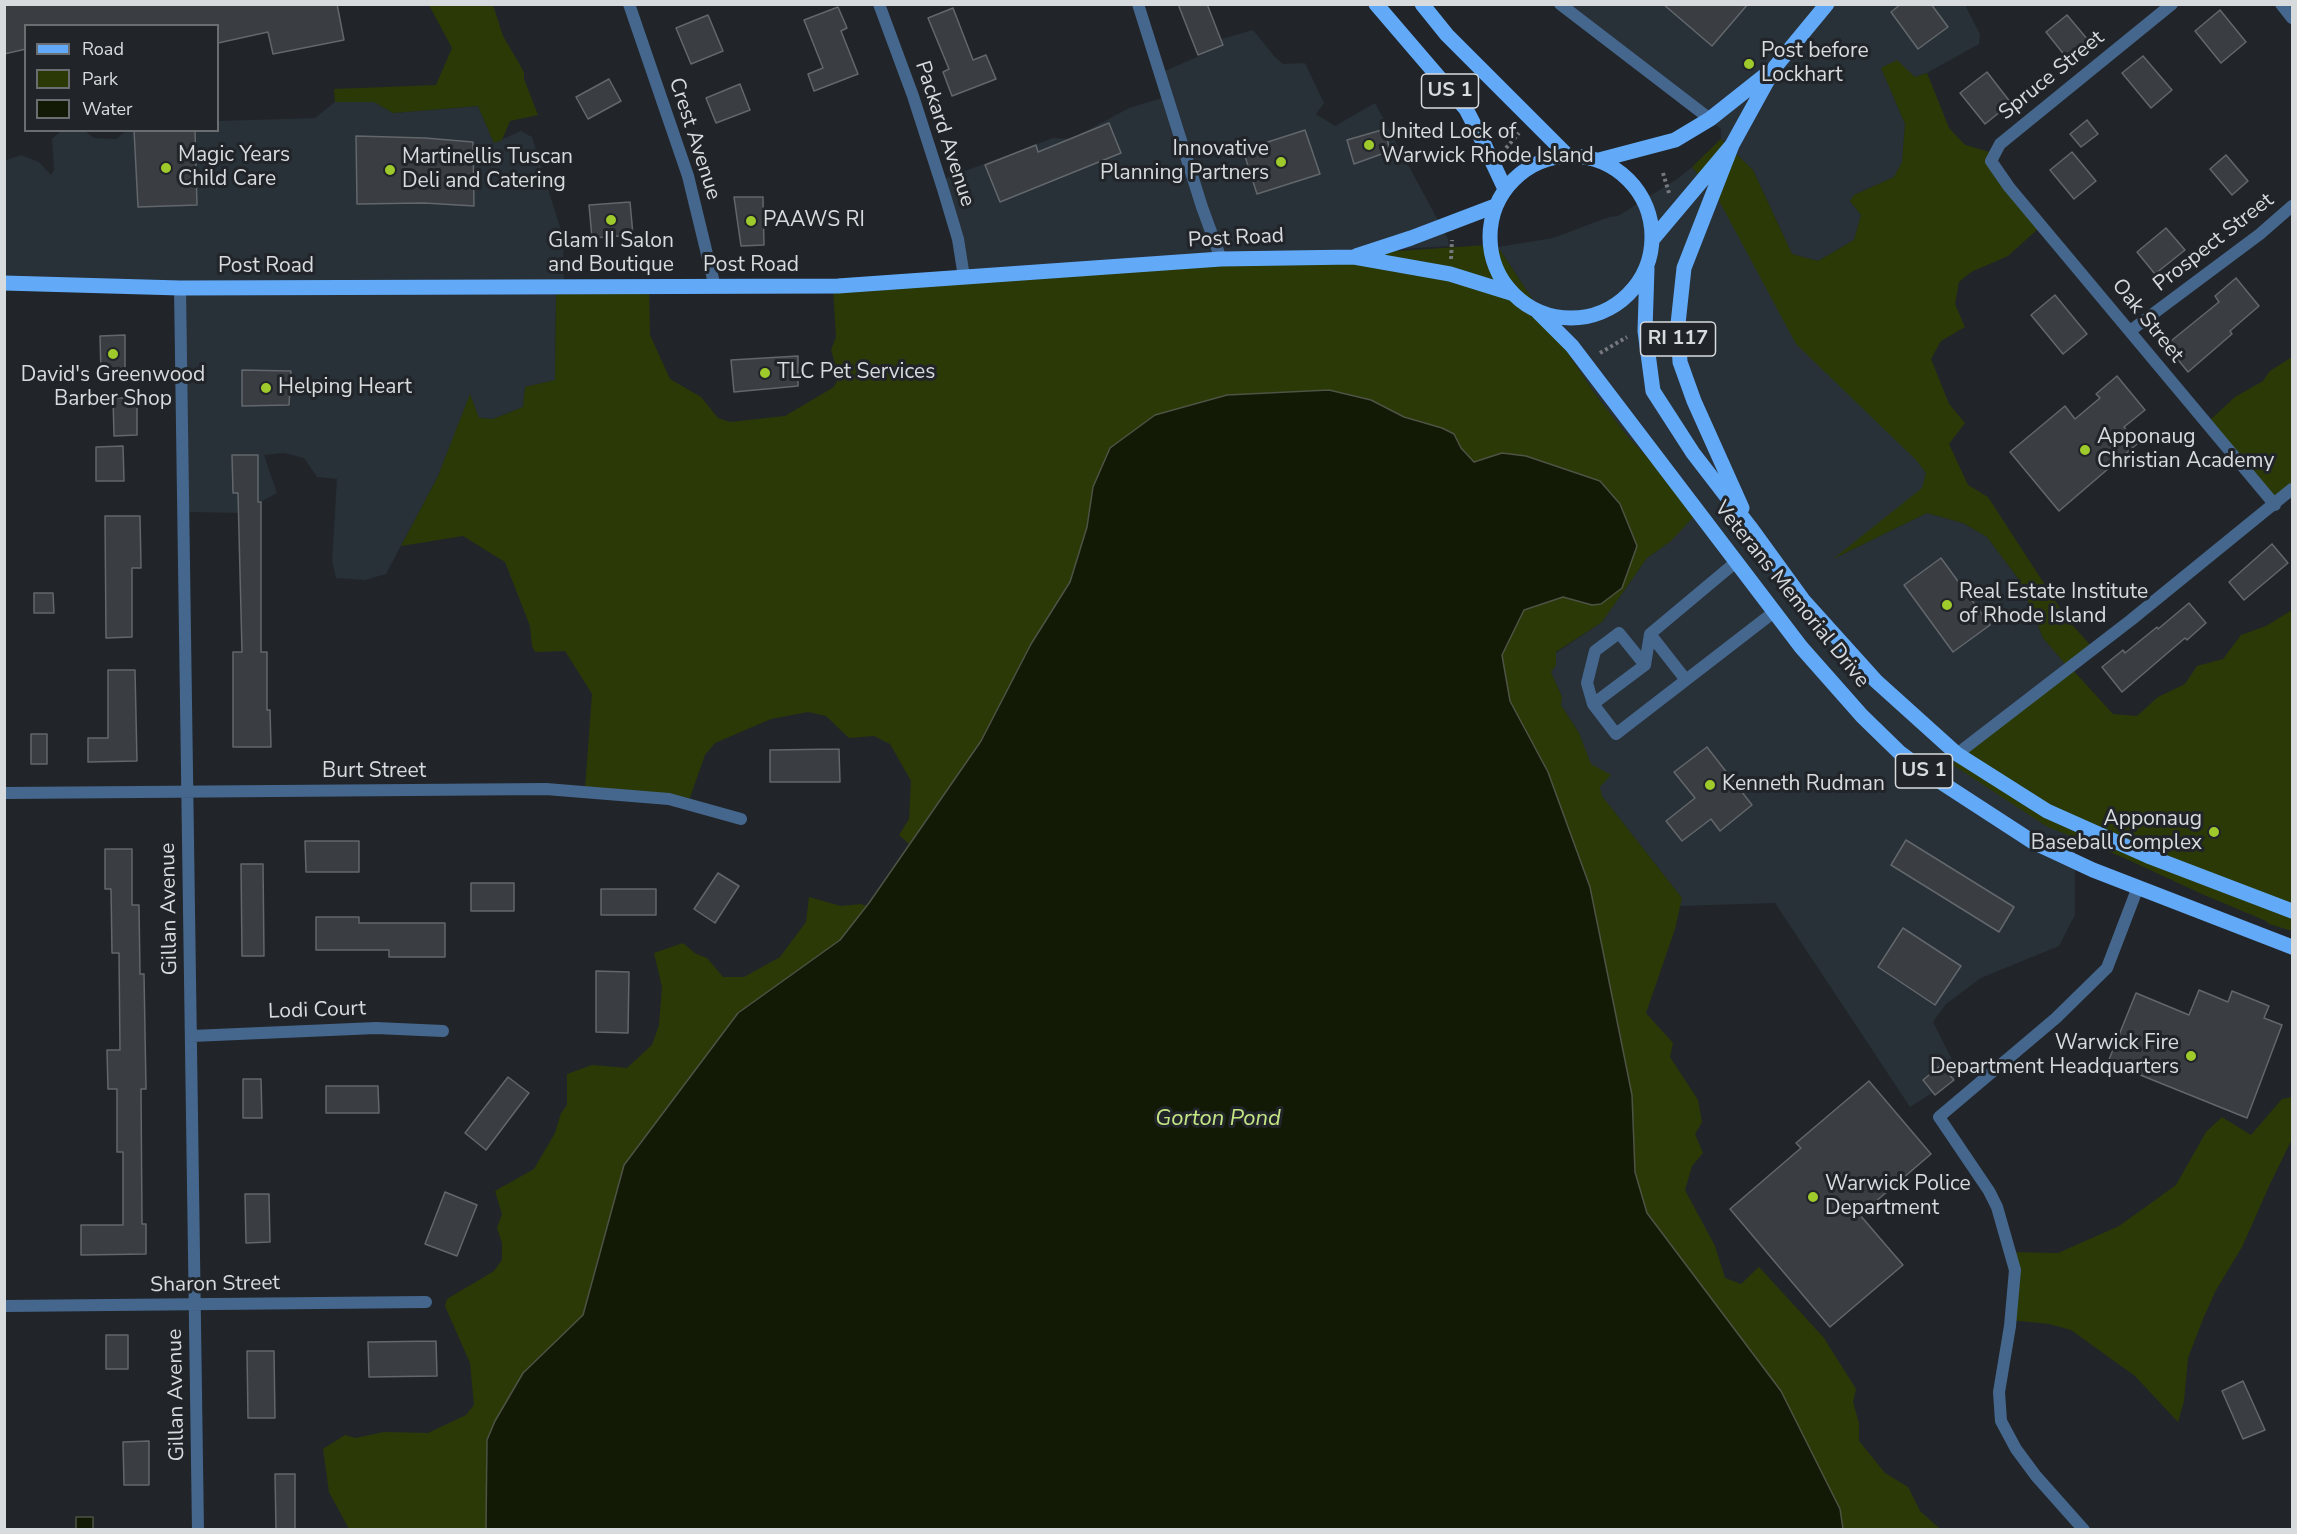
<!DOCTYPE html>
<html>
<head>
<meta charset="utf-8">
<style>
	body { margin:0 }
	#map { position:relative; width:2297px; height:1534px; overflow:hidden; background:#212529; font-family:"Nunito Sans",sans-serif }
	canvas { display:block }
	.frame { position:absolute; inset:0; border:6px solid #d8dbde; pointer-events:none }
	.legend { position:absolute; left:24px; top:24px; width:195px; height:108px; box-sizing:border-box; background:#212529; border:2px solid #6a6e71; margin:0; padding:8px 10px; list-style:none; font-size:18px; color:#d8dbde }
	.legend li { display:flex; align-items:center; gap:12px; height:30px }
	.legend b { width:30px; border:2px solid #6a6e71 }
</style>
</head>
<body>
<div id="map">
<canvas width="2297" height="1534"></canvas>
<div class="frame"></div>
<ul class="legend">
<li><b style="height:8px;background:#62aaf8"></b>Road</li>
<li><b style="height:16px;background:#2b3907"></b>Park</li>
<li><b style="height:16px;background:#121904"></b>Water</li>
</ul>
</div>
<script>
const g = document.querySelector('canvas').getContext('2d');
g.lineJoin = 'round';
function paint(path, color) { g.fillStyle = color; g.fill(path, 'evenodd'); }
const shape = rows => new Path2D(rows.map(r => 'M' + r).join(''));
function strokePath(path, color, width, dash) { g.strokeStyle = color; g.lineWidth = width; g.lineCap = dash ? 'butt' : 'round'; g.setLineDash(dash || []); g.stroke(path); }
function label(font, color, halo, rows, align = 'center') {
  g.font = font + ' "Nunito Sans",sans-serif'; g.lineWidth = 6; g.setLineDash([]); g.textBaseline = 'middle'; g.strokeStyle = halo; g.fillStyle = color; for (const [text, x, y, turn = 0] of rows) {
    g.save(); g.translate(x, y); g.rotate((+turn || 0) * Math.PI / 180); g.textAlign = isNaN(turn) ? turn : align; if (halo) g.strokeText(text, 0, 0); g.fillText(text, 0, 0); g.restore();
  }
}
paint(shape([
	[1559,5,1968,5,1966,7,1980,34,1979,44,1927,73,1915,77,1881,68,1905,124,1902,162,1894,177,1854,195,1850,201,1861,215,1854,240,1818,261,1792,254,1753,170,1721,139,1721,129],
	[1253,30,1275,57,1283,64,1305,63,1324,103,1316,114,1335,126,1375,103,1448,239,1449,246,967,277,941,180,1053,138,1071,139,1129,108,1162,98,1160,73,1213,50,1218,40],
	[335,102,374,102,393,113,478,106,494,143,521,131,532,137,563,237,564,287,556,292,555,380,525,387,523,407,493,419,479,418,470,395,438,476,386,574,365,580,336,578,332,561,337,479,317,477,304,458,284,453,264,455,277,493,240,513,186,512,177,292,5,284,4,161,21,155,39,162,51,175,54,170,52,139,61,131,85,131,94,138,116,139,126,131,218,130,218,121,315,118],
	[1692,167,1717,197,1926,473,1923,488,1837,557,1927,513,1963,523,1987,537,2020,581,2043,638,2066,665,2075,838,2075,915,2059,946,1981,978,1946,1004,1933,1022,1960,1075,1910,1107,1775,903,1680,906,1682,898,1602,796,1579,733,1561,705,1562,697,1551,672,1556,665,1556,653,1602,622,1647,558,1671,541,1669,480,1629,438,1593,391,1498,247,1553,238,1609,217,1618,216,1677,179]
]), '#283038');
paint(shape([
	[429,5,493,5,503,36,524,72,524,79,538,115,510,121,502,140,494,143,478,106,393,113,374,102,335,102,334,89,436,85,452,48],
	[1897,60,1915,77,1927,73,1949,128,1965,145,1990,152,2040,227,2008,256,1971,272,1959,282,1955,304,1965,327,1941,341,1931,359,1949,404,1965,423,1949,444,1968,485,1988,497,2067,619,2092,647,2071,668,2113,714,2137,716,2158,697,2185,684,2197,666,2223,659,2241,635,2266,626,2292,610,2292,931,2269,924,2266,921,2202,894,2122,857,2046,826,1953,765,1960,756,2066,665,2043,638,2020,581,1987,537,1963,523,1927,513,1833,559,1922,488,1926,473,1916,460,1796,344,1717,197,1692,167,1721,139,1753,170,1792,254,1818,261,1854,240,1861,215,1850,201,1854,195,1894,177,1902,162,1905,124,1881,68],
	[1487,245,1498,247,1593,391,1629,438,1699,511,1671,541,1647,558,1602,622,1556,652,1556,665,1551,672,1562,697,1561,705,1579,733,1591,764,1611,775,1600,787,1602,796,1682,898,1675,929,1646,1013,1673,1043,1670,1057,1698,1100,1702,1122,1695,1134,1703,1153,1692,1166,1685,1190,1715,1246,1725,1278,1741,1284,1759,1267,1824,1338,1856,1389,1853,1402,1859,1423,1859,1441,1885,1473,1908,1487,1920,1511,1940,1529,1843,1529,1840,1509,1781,1391,1647,1213,1635,1172,1632,1095,1548,772,1510,701,1502,655,1524,610,1563,597,1592,605,1502,453,1474,462,1461,448,1454,434,1442,428,1404,417,1371,400,1093,487,1087,527,1070,582,1031,644,981,741,909,844,899,835,909,819,911,781,890,744,874,736,849,738,826,716,808,712,771,719,715,743,705,755,688,803,585,789,592,694,565,651,535,652,532,646,530,626,505,562,463,536,401,546,438,476,470,394,479,418,493,419,523,407,525,387,555,380,556,292,649,288,650,335,670,379,701,397,718,418,730,422,785,416,834,387,839,377,831,350,836,337,833,289],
	[2292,357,2292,501,2288,495,2271,503,2207,423,2235,397,2263,381,2270,371],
	[809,897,841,906,861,904,867,906,840,940,738,1013,624,1165,583,1315,523,1373,495,1421,487,1440,486,1529,349,1529,329,1492,323,1449,345,1435,355,1438,384,1432,428,1433,466,1415,474,1405,470,1363,445,1306,447,1299,494,1271,502,1260,502,1243,497,1228,502,1214,495,1191,534,1169,555,1133,561,1113,567,1105,567,1074,592,1065,627,1068,652,1045,659,1025,662,987,654,953,683,943,696,954,707,958,723,977,744,977,780,957,806,922],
	[2292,1097,2292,1139,2270,1184,2242,1247,2216,1290,2203,1319,2188,1358,2184,1401,2178,1422,2135,1376,2071,1330,2049,1324,2011,1320,2010,1252,2058,1253,2119,1226,2176,1185,2206,1132,2222,1117,2251,1135,2282,1099]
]), '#2b3907');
const water = shape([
	[1329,390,1371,400,1404,417,1442,428,1454,434,1461,448,1474,462,1502,453,1526,456,1600,481,1620,504,1637,546,1622,588,1601,604,1592,605,1563,597,1524,610,1502,655,1510,701,1548,772,1590,887,1632,1095,1635,1172,1647,1213,1781,1391,1840,1509,1843,1529,486,1529,487,1440,495,1421,523,1373,583,1315,624,1165,738,1013,840,940,869,903,981,741,1031,644,1070,582,1087,527,1093,487,1110,448,1155,415,1227,395,1329,390],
	[76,1517,93,1517,93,1529,76,1529,76,1517]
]);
paint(water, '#121904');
strokePath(water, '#4d5345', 1.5);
const building = shape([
	[4,4,337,4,344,40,273,54,268,32,218,43,218,26,26,26,26,49,4,54,4,4],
	[1178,4,1207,4,1223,45,1198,55,1178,4],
	[1663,4,1748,4,1712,46,1663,4],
	[1901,4,1931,4,1948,27,1918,49,1891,12,1901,4],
	[838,7,847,28,841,31,858,74,814,91,808,74,823,68,804,20,838,7],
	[953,8,973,60,986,55,996,79,952,96,943,72,949,69,928,18,953,8],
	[2220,10,2246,42,2221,63,2195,31,2220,10],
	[708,15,723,51,691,64,676,28,708,15],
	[2067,15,2088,40,2066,57,2046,32,2067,15],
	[2143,56,2172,90,2151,108,2122,73,2143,56],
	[1987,72,2011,103,1985,124,1960,93,1987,72],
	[609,79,621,101,588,119,576,97,609,79],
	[740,84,750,110,716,123,706,98,740,84],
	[2087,120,2098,134,2081,147,2070,134,2087,120],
	[1109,123,1121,153,1000,202,985,165,1036,145,1038,152,1109,123],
	[1385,129,1390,151,1354,164,1347,140,1385,129],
	[134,130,195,130,197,205,138,207,134,130],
	[1305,130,1320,174,1257,194,1243,150,1305,130],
	[356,136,425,138,473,142,474,206,424,203,357,204,356,136],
	[2072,152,2096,181,2074,199,2050,170,2072,152],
	[2226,155,2248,181,2232,195,2210,169,2226,155],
	[734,197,763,197,764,245,741,246,734,197],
	[630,202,633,235,592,238,589,205,630,202],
	[2166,228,2185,250,2155,274,2137,252,2166,228],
	[2236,278,2259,306,2230,331,2232,334,2188,372,2166,345,2219,302,2215,296,2236,278],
	[2055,295,2087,334,2063,354,2031,315,2055,295],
	[125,335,125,372,101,373,100,336,125,335],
	[798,356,798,386,734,392,731,360,798,356],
	[242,370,291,371,289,405,242,406,242,370],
	[2117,376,2145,410,2124,427,2137,444,2059,511,2010,452,2065,406,2075,419,2100,398,2096,394,2117,376],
	[113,398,137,398,137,435,114,436,113,398],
	[123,446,124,481,96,481,96,447,123,446],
	[232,455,258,455,258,502,261,502,261,652,267,652,267,710,270,710,271,747,233,747,233,652,242,652,238,493,233,493,232,455],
	[105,516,140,516,141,568,132,568,132,637,106,638,105,516],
	[2272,544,2288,563,2244,600,2229,582,2272,544],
	[1941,558,1990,625,1953,652,1904,585,1941,558],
	[34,593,53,593,54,613,34,613,34,593],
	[2189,603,2206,623,2187,640,2185,638,2122,692,2102,667,2123,650,2125,653,2157,627,2158,629,2189,603],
	[108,670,135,670,137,761,88,762,88,738,108,738,108,670],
	[31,734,47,734,47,764,31,764,31,734],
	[1707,747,1752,805,1720,831,1711,819,1682,841,1666,821,1695,798,1674,772,1707,747],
	[839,749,840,782,770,782,770,750,839,749],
	[1906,840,2014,907,1999,932,1891,865,1906,840],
	[305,841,359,841,359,872,306,872,305,841],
	[105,849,132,849,132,905,139,905,140,974,144,974,146,1089,141,1089,142,1224,146,1224,146,1254,81,1255,81,1225,123,1225,123,1152,117,1152,117,1089,108,1089,107,1050,120,1050,119,953,112,953,111,889,105,889,105,849],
	[241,864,263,864,264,956,242,956,241,864],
	[718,873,739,886,715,923,694,909,718,873],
	[471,883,514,883,514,911,471,911,471,883],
	[601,889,656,889,656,915,601,915,601,889],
	[316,917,359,917,359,923,445,923,445,957,389,957,389,950,316,950,316,917],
	[1903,928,1961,966,1935,1005,1878,967,1903,928],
	[596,971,629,972,628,1033,596,1032,596,971],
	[2199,990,2228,1002,2232,991,2269,1006,2264,1018,2282,1025,2247,1118,2108,1062,2136,993,2189,1015,2199,990],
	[1941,1065,1954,1080,1935,1095,1923,1080,1941,1065],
	[508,1077,529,1093,486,1150,465,1133,508,1077],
	[243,1079,261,1079,262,1118,243,1118,243,1079],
	[1869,1081,1931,1154,1860,1215,1903,1265,1830,1327,1730,1209,1801,1148,1796,1143,1869,1081],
	[326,1086,378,1086,379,1113,326,1113,326,1086],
	[445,1192,477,1205,457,1256,425,1244,445,1192],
	[245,1194,269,1194,270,1242,246,1243,245,1194],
	[106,1335,128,1335,128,1369,106,1369,106,1335],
	[436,1341,437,1376,369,1377,368,1342,436,1341],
	[247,1351,274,1351,275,1418,248,1418,247,1351],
	[2243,1381,2265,1430,2243,1439,2222,1391,2243,1381],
	[149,1441,149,1485,124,1485,123,1442,149,1441],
	[275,1474,295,1474,295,1530,276,1530,275,1474]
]);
paint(building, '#3a3e43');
strokePath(building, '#62676c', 1.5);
strokePath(shape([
	[1506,148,1519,133],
	[1663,173,1669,193],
	[1451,259,1452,240],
	[1600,353,1627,337]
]), '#75787c', 4, [3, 3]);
strokePath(shape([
	[1736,562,1650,634,1645,665,1593,704,1616,734,1774,612],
	[1650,634,1686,680],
	[1593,704,1587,683,1595,651,1619,633,1645,665]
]), '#46678d', 12);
strokePath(shape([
	[629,4,688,176,715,287],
	[879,4,913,96,943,189,958,239,964,277],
	[1138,4,1202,207,1221,259],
	[1560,4,1710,119],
	[2172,4,2000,144,1991,161,2009,187,2275,505],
	[2281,4,2292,18],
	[180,288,198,1530],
	[2130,331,2260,234,2292,206],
	[1957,754,2131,620,2292,489],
	[4,793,546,789,669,799,741,819],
	[192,1036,376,1028,443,1031],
	[4,1306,426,1302],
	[2084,1530,2036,1476,2016,1449,2001,1421,1999,1392,2010,1326,2015,1270,1997,1207,1989,1191,1939,1117,2056,1018,2107,968,2138,887]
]), '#46678d', 12);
strokePath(shape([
	[1376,4,1466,109,1483,142,1505,189],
	[1422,4,1447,35,1567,155],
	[1732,145,1684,268,1678,324,1680,362,1694,401,1742,508],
	'1490 237a81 81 0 1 1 162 0a81 81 0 1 1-162 0Z',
	[1599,160,1675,140,1710,119,1768,73],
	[1652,240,1732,145,1775,67,1827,4],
	[1356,256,1411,238,1495,206],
	[1647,268,1645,331,1653,391,1693,453,1750,527,1803,600,1876,681,1957,754,2047,811,2148,856,2292,911],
	[4,283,180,288,838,286,1221,259,1354,257,1450,274,1511,293],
	[1538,312,1572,346,1801,647,1862,716,1899,752,1933,777,2033,842,2093,870,2292,947]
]), '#62aaf8', 15);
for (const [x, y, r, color] of [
	[1749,64,6,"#9fca2c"],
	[1369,145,6,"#9fca2c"],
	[1281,162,6,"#9fca2c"],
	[166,168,6,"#9fca2c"],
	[390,170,6,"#9fca2c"],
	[611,220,6,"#9fca2c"],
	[751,221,6,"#9fca2c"],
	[113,354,6,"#9fca2c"],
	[765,373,6,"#9fca2c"],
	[266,388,6,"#9fca2c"],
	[2085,450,6,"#9fca2c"],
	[1947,605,6,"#9fca2c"],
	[1710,785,6,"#9fca2c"],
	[2214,832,6,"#9fca2c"],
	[2191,1056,6,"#9fca2c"],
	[1813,1197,6,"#9fca2c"]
]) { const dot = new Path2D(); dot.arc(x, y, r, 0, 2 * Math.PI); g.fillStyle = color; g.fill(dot); strokePath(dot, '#212529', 2); }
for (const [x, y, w] of [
	[1450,91,57],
	[1678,339,75],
	[1924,771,57]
]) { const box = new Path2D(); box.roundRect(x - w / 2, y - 17, w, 34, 4.5); g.fillStyle = '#212529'; g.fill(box); strokePath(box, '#d8dbde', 1.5); }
label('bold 20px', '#d8dbde', null, [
	["US 1",1450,91],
	["RI 117",1678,339],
	["US 1",1924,771]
]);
label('21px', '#d8dbde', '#212529', [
	["Post before",1761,52],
	["Lockhart",1761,76],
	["United Lock of",1381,133],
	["Warwick Rhode Island",1381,157],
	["Innovative",1269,150,"right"],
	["Planning Partners",1269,174,"right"],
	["Magic Years",178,156],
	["Child Care",178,180],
	["Martinellis Tuscan",402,158],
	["Deli and Catering",402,182],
	["PAAWS RI",763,221],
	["Glam II Salon",611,242,"center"],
	["and Boutique",611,266,"center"],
	["TLC Pet Services",777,373],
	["David's Greenwood",113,376,"center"],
	["Barber Shop",113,400,"center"],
	["Helping Heart",278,388],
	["Apponaug",2097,438],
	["Christian Academy",2097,462],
	["Real Estate Institute",1959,593],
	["of Rhode Island",1959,617],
	["Kenneth Rudman",1722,785],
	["Apponaug",2202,820,"right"],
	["Baseball Complex",2202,844,"right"],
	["Warwick Fire",2179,1044,"right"],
	["Department Headquarters",2179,1068,"right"],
	["Warwick Police",1825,1185],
	["Department",1825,1209]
], 'left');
label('21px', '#d8dbde', '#212529', [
	["Spruce Street",2052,76,-39],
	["Packard Avenue",944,134,72],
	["Crest Avenue",694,139,72],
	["Post Road",1236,239,-3],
	["Prospect Street",2214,243,-38],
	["Post Road",751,266],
	["Post Road",266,267],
	["Oak Street",2147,321,51],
	["Veterans Memorial Drive",1791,595,51],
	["Burt Street",374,772],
	["Gillan Avenue",170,909,-91],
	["Lodi Court",317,1011,-2],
	["Sharon Street",215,1285,-1],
	["Gillan Avenue",177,1395,-91]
]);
label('italic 22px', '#c5e684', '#212529', [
	["Gorton Pond",1218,1120]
]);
</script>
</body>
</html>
